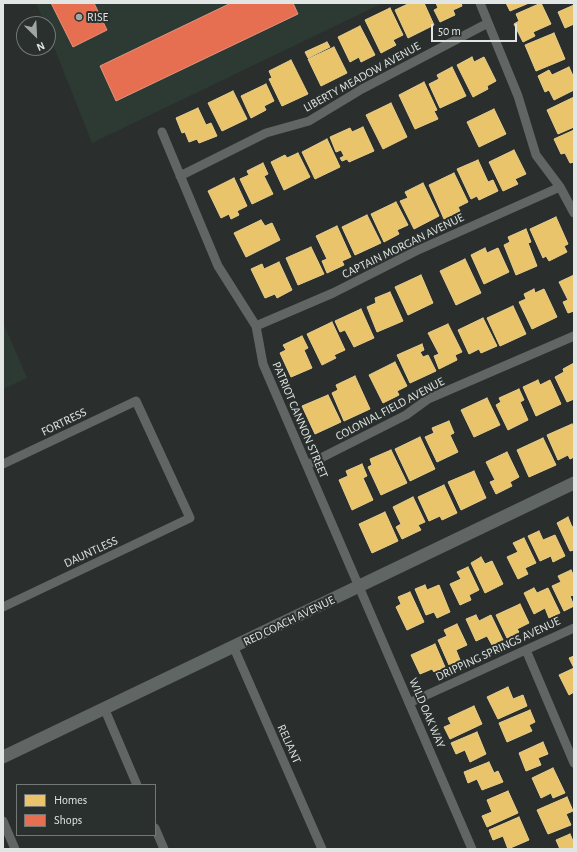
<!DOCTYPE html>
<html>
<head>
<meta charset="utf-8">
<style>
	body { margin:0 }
	#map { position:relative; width:577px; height:852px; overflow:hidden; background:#2a2f2d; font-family:"Alegreya Sans",sans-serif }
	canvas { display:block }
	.frame { position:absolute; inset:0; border:4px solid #e1e5e3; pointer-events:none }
	.legend { position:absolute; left:16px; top:784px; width:140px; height:52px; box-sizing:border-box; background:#29302d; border:1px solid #737876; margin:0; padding:5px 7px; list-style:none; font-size:12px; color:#e1e5e3 }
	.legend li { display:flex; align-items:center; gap:8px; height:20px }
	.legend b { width:20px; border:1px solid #737876 }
	.north { position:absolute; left:16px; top:16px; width:40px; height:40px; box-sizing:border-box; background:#29302d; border:1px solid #737876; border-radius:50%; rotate:156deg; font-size:11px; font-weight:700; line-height:16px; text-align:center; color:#e1e5e3 }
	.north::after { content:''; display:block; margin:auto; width:14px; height:18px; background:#a1a5a3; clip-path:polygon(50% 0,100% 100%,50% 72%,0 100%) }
	.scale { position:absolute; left:431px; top:24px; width:86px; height:18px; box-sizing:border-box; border:2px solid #e1e5e3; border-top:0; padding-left:5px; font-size:12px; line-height:14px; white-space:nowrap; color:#e1e5e3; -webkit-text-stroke:3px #29302d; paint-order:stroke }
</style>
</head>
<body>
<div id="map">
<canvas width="577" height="852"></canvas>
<div class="frame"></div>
<ul class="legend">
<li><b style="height:11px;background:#e9c46a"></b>Homes</li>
<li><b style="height:11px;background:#e76f51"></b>Shops</li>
</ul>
<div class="north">N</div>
<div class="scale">50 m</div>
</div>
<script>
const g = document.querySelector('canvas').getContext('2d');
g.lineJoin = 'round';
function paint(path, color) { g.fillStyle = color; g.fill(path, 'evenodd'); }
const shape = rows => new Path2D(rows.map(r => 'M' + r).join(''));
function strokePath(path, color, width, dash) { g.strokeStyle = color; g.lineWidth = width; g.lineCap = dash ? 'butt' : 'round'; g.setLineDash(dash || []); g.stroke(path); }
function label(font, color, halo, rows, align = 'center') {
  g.font = font + ' "Alegreya Sans",sans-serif'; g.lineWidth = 4; g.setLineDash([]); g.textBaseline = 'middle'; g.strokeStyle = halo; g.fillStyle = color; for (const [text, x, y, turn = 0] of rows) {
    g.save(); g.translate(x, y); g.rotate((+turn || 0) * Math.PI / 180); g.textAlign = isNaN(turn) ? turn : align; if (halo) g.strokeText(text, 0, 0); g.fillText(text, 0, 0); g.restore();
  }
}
paint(shape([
	[36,3,383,3,92,143,48,32,48,24,45,24],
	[3,322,27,378,3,389]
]), '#2d3933');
const homes = shape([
	[410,3,424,3,434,25,408,38,395,10,410,3],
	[436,3,461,3,462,6,453,10,455,15,440,22,434,10,438,8,436,3],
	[506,3,529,3,510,11,506,3],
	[541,3,551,24,533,32,535,36,523,42,514,24,519,21,516,14,541,3],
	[574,5,574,24,565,28,558,12,574,5],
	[390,8,403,35,393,40,396,45,381,53,365,20,390,8],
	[360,26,375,55,361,62,359,57,350,62,338,37,360,26],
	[554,33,565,59,536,71,525,45,554,33],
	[327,42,330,47,308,58,305,52,327,42],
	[334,47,347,73,321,86,308,59,334,47],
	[472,57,474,62,484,57,496,81,487,86,488,89,473,97,457,65,472,57],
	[291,60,308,94,282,106,269,79,272,78,269,71,291,60],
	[452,67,466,96,440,108,429,84,439,79,437,75,452,67],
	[569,67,574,78,574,90,554,100,549,90,545,92,538,76,549,70,552,75,569,67],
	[424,82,437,110,434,111,438,119,415,129,399,95,424,82],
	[266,84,274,101,264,106,266,110,251,118,241,96,266,84],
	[233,91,247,119,222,131,208,103,233,91],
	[574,97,574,127,558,134,547,110,574,97],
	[391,103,407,137,383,149,366,115,391,103],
	[198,108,206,125,211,123,217,136,199,143,197,139,189,142,185,132,182,133,176,118,198,108],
	[494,109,506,134,479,147,467,122,494,109],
	[363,127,374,151,349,162,347,159,342,161,340,158,344,156,341,150,336,152,330,137,350,128,352,132,363,127],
	[574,130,574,162,570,163,565,153,561,154,554,139,574,130],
	[327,139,340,167,315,179,302,152,327,139],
	[514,150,526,174,515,179,518,184,503,191,489,162,514,150],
	[298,153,310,177,284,190,271,162,285,155,287,158,298,153],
	[478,160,488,182,493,180,498,191,479,200,477,196,471,199,457,169,478,160],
	[263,163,268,174,264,176,273,194,252,204,240,179,249,175,247,171,263,163],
	[454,173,468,202,458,207,460,211,444,219,429,185,454,173],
	[234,178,247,206,237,211,239,215,231,219,229,214,221,218,208,191,234,178],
	[423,183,439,216,414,229,400,201,408,198,405,192,423,183],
	[396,202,408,225,397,230,399,234,384,242,371,214,396,202],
	[367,215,381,243,355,255,342,227,367,215],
	[556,217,568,244,564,246,567,252,549,261,546,256,543,258,530,229,556,217],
	[261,220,265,226,272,223,280,240,246,257,234,233,261,220],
	[337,226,351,257,342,261,344,265,327,273,322,261,327,259,316,236,337,226],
	[526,229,531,242,528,243,537,266,516,275,504,245,510,242,508,237,526,229],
	[311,247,324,274,298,285,286,258,311,247],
	[485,248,487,253,498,248,509,272,484,284,471,255,485,248],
	[465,259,481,293,456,305,440,271,465,259],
	[279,262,292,290,277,298,275,294,265,298,251,269,262,264,264,269,279,262],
	[421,275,433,303,408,315,395,287,421,275],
	[574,275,574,311,568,313,563,302,568,300,559,282,574,275],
	[534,289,535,293,544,289,557,317,532,329,519,302,526,299,524,294,534,289],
	[390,292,403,321,377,332,367,307,376,303,375,298,390,292],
	[513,306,526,334,500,346,487,318,513,306],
	[361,309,374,338,354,347,345,330,340,332,335,321,361,309],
	[483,318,497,346,481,353,479,349,469,354,458,330,483,318],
	[332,322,345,350,334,355,336,358,322,365,307,334,332,322],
	[448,324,462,352,455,355,457,360,439,369,434,356,439,354,428,333,448,324],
	[302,336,308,348,304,350,312,368,291,377,280,353,286,350,283,345,302,336],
	[422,344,424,350,420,352,423,357,428,355,436,371,410,383,397,355,422,344],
	[395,362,407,386,397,391,399,395,383,403,369,375,395,362],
	[574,363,574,399,567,402,555,377,564,372,563,369,574,363],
	[355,376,370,409,344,421,332,393,338,390,336,385,355,376],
	[538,380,540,385,550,380,561,404,536,416,523,387,538,380],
	[519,389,524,400,520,402,528,420,508,430,496,405,501,402,499,398,519,389],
	[328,395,341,422,315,434,302,406,328,395],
	[487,398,500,425,474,437,461,410,487,398],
	[449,421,454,433,450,435,458,452,437,462,425,437,434,433,432,428,449,421],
	[572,424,574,428,574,457,570,459,568,455,558,460,547,435,572,424],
	[420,437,435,469,410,481,395,449,420,437],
	[543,438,556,465,529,477,517,450,543,438],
	[391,450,407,483,381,495,368,467,372,465,370,459,391,450],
	[507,452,519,477,510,482,512,486,496,494,490,482,495,480,486,462,507,452],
	[362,464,367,476,363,478,373,500,352,510,339,480,348,476,346,471,362,464],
	[474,471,486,498,461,510,448,482,474,471],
	[444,485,457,513,442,520,440,516,429,521,418,497,444,485],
	[413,497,425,522,418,525,421,530,402,539,396,527,401,524,393,507,413,497],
	[385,512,398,541,372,553,359,524,385,512],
	[568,517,572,527,574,526,574,550,570,551,557,523,568,517],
	[539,531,543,540,555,535,565,556,553,562,551,556,540,561,528,536,539,531],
	[524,538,536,563,525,568,528,574,518,579,507,557,518,552,513,543,524,538],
	[481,557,485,564,492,561,503,584,485,593,471,563,481,557],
	[468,567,479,590,469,595,471,600,460,605,450,584,461,579,457,572,468,567],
	[571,570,574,576,574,595,570,596,574,606,564,611,552,586,561,582,558,576,571,570],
	[425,585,427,590,439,585,450,612,437,618,434,612,426,615,415,589,425,585],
	[534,588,537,593,548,588,560,613,549,618,545,608,534,614,524,593,534,588],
	[410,592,424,622,407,630,396,607,401,604,398,597,410,592],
	[520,604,529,623,517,629,519,632,507,638,496,615,520,604],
	[476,615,479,621,491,615,503,640,492,645,487,636,476,641,466,619,476,615],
	[457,624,467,645,456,650,460,660,449,665,438,640,447,636,444,630,457,624],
	[435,644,445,667,434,672,432,669,420,674,411,655,435,644],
	[574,656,574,692,569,695,559,675,574,668,569,658,574,656],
	[508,687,513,699,523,695,527,706,498,719,487,697,508,687],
	[474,706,482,724,450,739,444,727,451,724,448,718,474,706],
	[530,710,535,722,529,725,532,731,507,742,499,723,530,710],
	[477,732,486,754,470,762,465,750,456,754,451,743,477,732],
	[543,742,548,754,538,758,541,765,526,771,519,753,543,742],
	[489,762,494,773,498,771,503,782,482,790,477,779,468,783,464,772,489,762],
	[553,768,565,793,553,798,551,793,541,798,532,778,553,768],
	[508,791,518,813,487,827,482,816,492,812,487,800,508,791],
	[567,797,573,811,566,814,571,825,548,834,537,810,567,797],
	[519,817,529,840,508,849,503,836,493,840,489,830,519,817],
	[570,834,573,841,574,840,574,849,560,849,556,840,570,834]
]);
paint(homes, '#e9c46a');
strokePath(homes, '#e7ce8e', 1);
const shops = shape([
	[51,3,94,3,107,30,73,47,51,3],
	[231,3,293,3,298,14,116,101,100,66,231,3]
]);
paint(shops, '#e76f51');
strokePath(shops, '#e5927d', 1);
strokePath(shape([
	[480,3,518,96,536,155,560,187,574,213],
	[162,132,218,266,256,326,263,364,472,849],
	[180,176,266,133,309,121,362,89,488,23],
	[256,326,333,293,416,251,560,187],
	[3,464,136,401,190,518,3,607],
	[307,465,406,415,428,399,574,336],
	[234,648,322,849],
	[526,650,574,763],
	[409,703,574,628],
	[105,710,137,785],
	[3,821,15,849],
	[155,828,164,849]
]), '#616564', 9);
strokePath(shape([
	[3,757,574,483]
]), '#5f6664', 13);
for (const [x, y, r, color] of [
	[79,17,4,"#a1a5a3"]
]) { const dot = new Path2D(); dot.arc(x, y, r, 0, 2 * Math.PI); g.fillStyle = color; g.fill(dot); strokePath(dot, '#29302d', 1.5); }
label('12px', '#e1e5e3', '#29302d', [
	["RISE",87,17]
], 'left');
label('12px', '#e1e5e3', '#29302d', [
	["LIBERTY MEADOW AVENUE",362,77,-29],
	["CAPTAIN MORGAN AVENUE",403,246,-26],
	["COLONIAL FIELD AVENUE",390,409,-28],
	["PATRIOT CANNON STREET",300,420,67],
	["FORTRESS",64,422,-26],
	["DAUNTLESS",91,552,-25],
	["RED COACH AVENUE",289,621,-26],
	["DRIPPING SPRINGS AVENUE",498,649,-25],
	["WILD OAK WAY",427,713,67],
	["RELIANT",289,744,66]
]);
</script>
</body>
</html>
